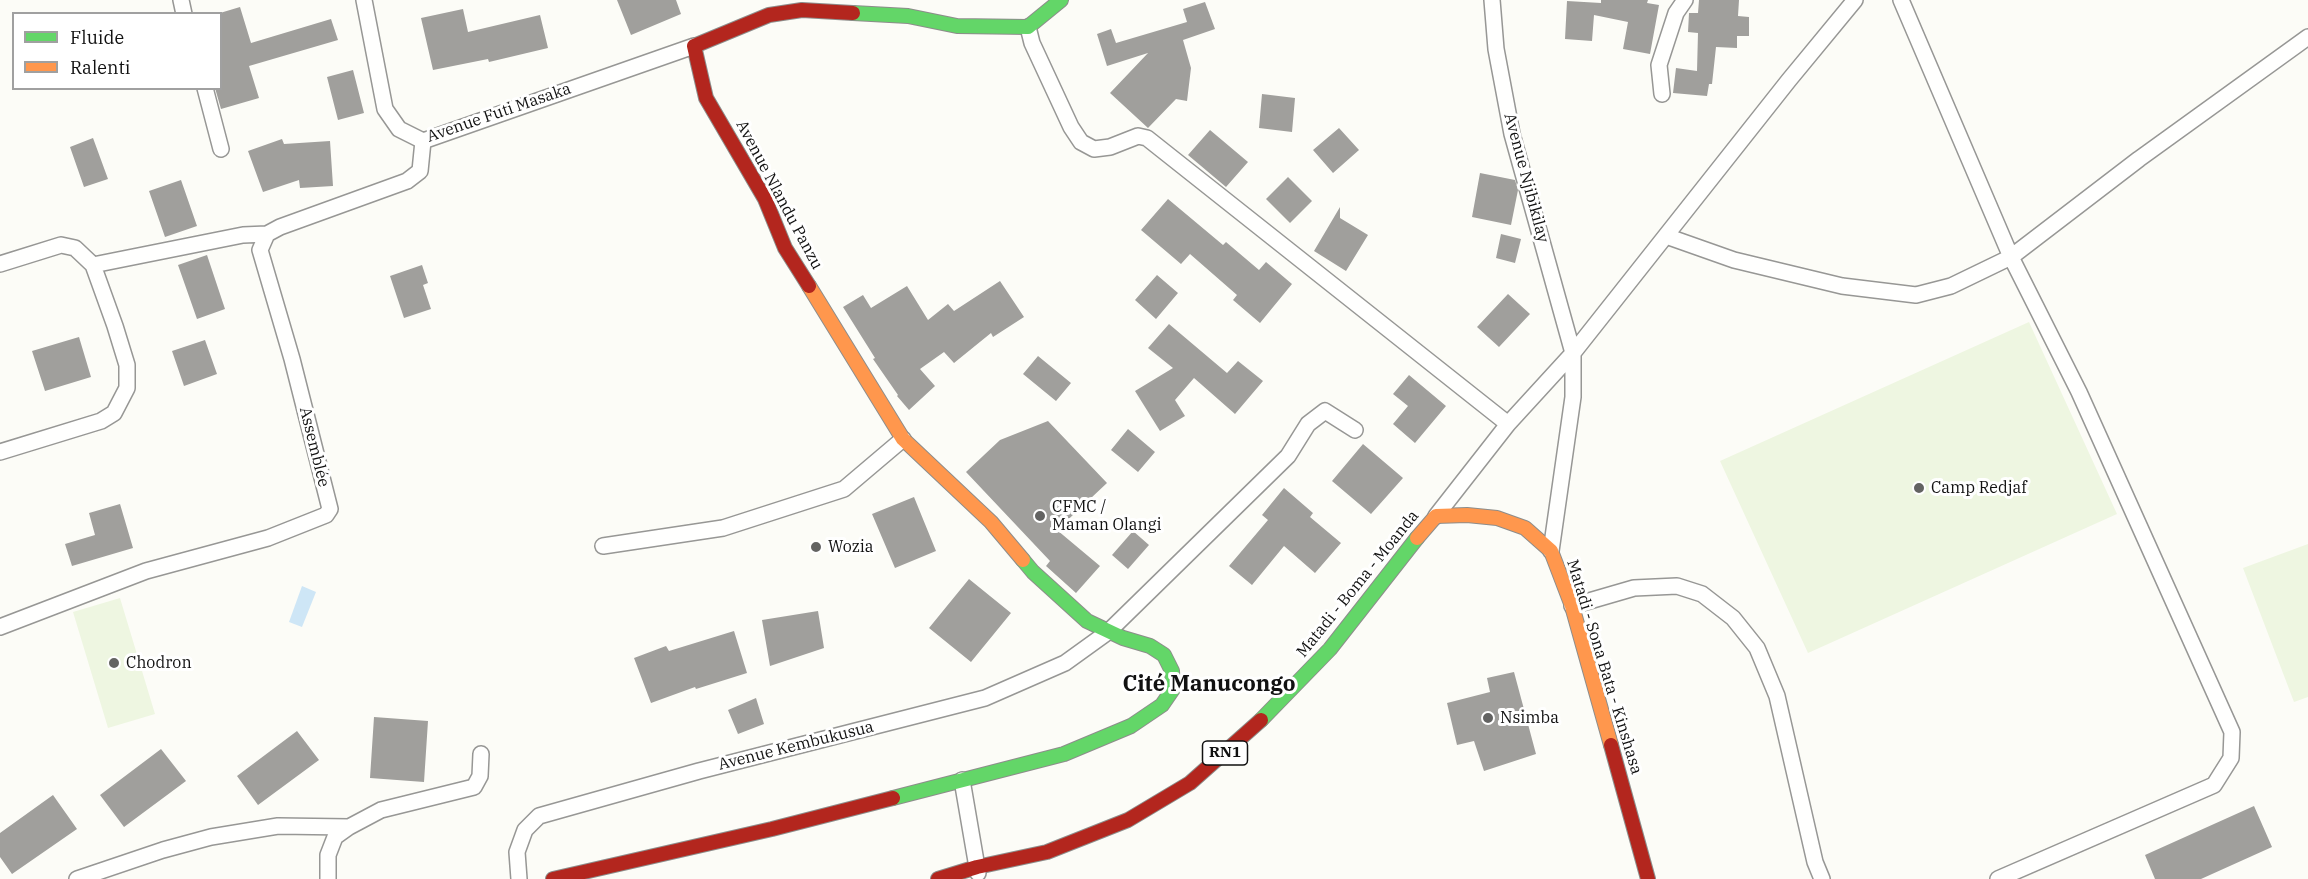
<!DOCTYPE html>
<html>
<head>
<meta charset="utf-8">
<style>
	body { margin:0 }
	#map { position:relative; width:2308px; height:879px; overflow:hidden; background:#fcfcf7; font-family:"IBM Plex Serif",serif }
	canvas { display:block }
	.legend { position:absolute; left:12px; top:12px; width:210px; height:78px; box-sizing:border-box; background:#fff; border:2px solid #a0a0a0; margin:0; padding:8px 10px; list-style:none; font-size:18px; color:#111 }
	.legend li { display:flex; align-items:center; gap:12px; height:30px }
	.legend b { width:30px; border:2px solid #a0a0a0 }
</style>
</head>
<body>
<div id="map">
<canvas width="2308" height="879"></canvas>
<ul class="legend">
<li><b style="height:8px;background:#63d668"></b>Fluide</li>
<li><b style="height:8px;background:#ff974d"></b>Ralenti</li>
</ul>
</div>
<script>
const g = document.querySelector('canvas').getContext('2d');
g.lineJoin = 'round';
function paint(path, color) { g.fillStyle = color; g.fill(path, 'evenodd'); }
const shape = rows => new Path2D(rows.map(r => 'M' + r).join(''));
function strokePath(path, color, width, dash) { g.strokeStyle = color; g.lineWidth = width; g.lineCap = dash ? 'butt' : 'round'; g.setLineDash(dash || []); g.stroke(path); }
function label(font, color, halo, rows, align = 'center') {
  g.font = font + ' "IBM Plex Serif",serif'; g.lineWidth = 6; g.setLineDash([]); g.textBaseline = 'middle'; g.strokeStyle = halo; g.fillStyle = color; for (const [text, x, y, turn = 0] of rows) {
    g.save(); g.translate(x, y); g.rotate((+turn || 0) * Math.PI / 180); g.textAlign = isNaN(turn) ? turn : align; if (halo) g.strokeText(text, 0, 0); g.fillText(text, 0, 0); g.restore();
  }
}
paint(shape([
	[2029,322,2117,514,1808,653,1720,461],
	[2308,544,2308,697,2294,702,2243,568],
	[120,598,155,714,108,728,73,612]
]), '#eef6e1');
paint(shape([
	[302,586,316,592,302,627,289,622]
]), '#cee6f6');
paint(shape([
	[617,0,676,0,681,14,631,35],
	[1601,0,1648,0,1647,3,1659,5,1650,54,1623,49,1628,22,1594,15,1592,41,1565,39,1567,1,1601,3],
	[1699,0,1739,0,1738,16,1749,17,1749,36,1737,36,1737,48,1716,47,1712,84,1709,84,1707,96,1673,93,1676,68,1697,71,1698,33,1688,32,1689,13,1698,13],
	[1205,2,1215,29,1183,40,1191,68,1187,101,1176,99,1148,128,1110,93,1148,53,1107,66,1097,34,1111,29,1116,43,1187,22,1183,9],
	[240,7,251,43,331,19,338,40,249,66,259,98,221,109,215,88,220,88,220,13],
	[463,9,468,32,540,15,548,48,489,62,488,59,433,70,421,18],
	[353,70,364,113,338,120,327,77],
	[1262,94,1295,98,1292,132,1259,128],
	[1339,128,1359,150,1333,173,1313,150],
	[1210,130,1248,162,1226,187,1188,155],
	[93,138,108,179,84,187,70,147],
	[282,139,284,144,330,141,333,186,300,188,299,180,263,192,248,151],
	[1480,173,1515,180,1518,190,1511,225,1472,217],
	[1288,177,1312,201,1290,223,1266,199],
	[181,180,197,226,165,237,149,191],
	[1168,199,1223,245,1226,242,1259,270,1266,262,1292,284,1260,323,1233,300,1237,295,1190,254,1181,264,1141,230],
	[1340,207,1340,218,1368,235,1346,271,1314,251],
	[1501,234,1521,239,1515,263,1496,258],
	[207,255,225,309,197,319,178,265],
	[422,265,428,283,423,285,431,309,404,318,390,276],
	[1157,275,1178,293,1156,319,1135,300],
	[1000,281,1024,317,993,337,991,333,954,363,944,352,920,369,935,386,909,410,897,396,898,395,873,359,875,358,843,307,863,295,871,308,907,286,928,320,948,304,954,311],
	[1508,294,1530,314,1499,347,1477,327],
	[1169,324,1227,373,1238,361,1263,381,1235,414,1194,378,1175,400,1185,416,1160,431,1135,391,1173,368,1148,348],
	[79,337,91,377,45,391,32,351],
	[205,340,217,374,184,386,172,351],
	[1038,356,1071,383,1056,401,1023,374],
	[1409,375,1446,406,1415,443,1393,424,1408,406,1393,394],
	[1048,421,1107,483,1057,530,1100,566,1076,593,1046,566,1050,561,966,472,1000,440],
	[1128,429,1155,452,1138,472,1111,450],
	[1363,444,1403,478,1371,514,1332,481],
	[1284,488,1313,513,1310,517,1341,543,1315,573,1284,546,1252,585,1229,566,1268,520,1262,515],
	[914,497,936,551,895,568,872,514],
	[120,504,133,548,72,566,65,544,95,535,89,513],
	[1133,531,1149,545,1128,569,1112,555],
	[969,579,1011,613,971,662,929,628],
	[818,611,824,648,770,666,762,620],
	[734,631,747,673,696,689,695,687,651,703,634,658,666,646,669,651],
	[1514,672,1536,754,1484,771,1474,741,1457,745,1447,703,1490,692,1487,678],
	[756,698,764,724,738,734,728,710],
	[374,717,428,721,424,782,370,778],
	[297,731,319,760,258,805,237,776],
	[161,749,186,781,124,827,100,795],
	[53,795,77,829,12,874,0,857,0,833],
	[2254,806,2272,847,2201,879,2155,879,2145,855]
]), '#a09f9c');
const street = shape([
	[181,0,184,14],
	[364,0,385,109,399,129,423,141,694,46],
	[1492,0,1496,49,1512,134,1573,353,1573,397,1551,551],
	[1901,0,2011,257,2079,392,2232,732,2231,758,2214,785,1998,879],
	[1028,27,1032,43,1071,127,1081,142,1094,149,1110,147,1138,136,1147,138,1508,424],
	[205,88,221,149],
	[1662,94,1659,65,1676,13,1685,0],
	[1666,236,1734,260,1842,286,1916,295,1951,286,2011,257,2139,159,2308,37],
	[0,264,61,245,75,248,93,265,115,326,127,365,127,388,114,413,101,421,0,452],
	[93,265,243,235,267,234],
	[1436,516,1508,424,1573,353,1789,80,1855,0],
	[603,546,723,528,844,489,903,439],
	[1572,606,1634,588,1677,586,1702,594,1733,618,1757,648,1777,696,1815,862,1822,879],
	[0,627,146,571,268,538,326,515,330,509,292,359,260,250,267,234,280,227,407,181,420,171,423,141],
	[962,780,978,873],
	[77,879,163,850,211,837,278,826,349,827],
	[328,879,328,855,335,837,349,827,381,810,474,787,480,776,481,754],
	[519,879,517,852,525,830,539,816,699,771,985,698,1065,663,1108,632,1288,456,1308,424,1325,411,1355,430]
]);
const fast = shape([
	[853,13,908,16,957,26,1028,27,1061,0],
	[1261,720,1330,649,1417,538],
	[893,798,1064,754,1131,726,1162,705,1173,689,1172,671,1164,655,1150,646,1123,638,1087,621,1033,572,1023,560]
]);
const slow = shape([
	[809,286,903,439,991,522,1023,560],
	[1417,538,1436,516,1467,515,1497,518,1525,528,1551,551,1572,606,1611,745]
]);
const jam = shape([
	[809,286,785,248,765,199,706,98,694,46,769,15,802,10,853,13],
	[1611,745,1648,879],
	[553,879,772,829,893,798],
	[938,879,977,867,1047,852,1128,820,1190,783,1261,720]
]);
strokePath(street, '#979795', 18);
strokePath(fast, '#8d8d8b', 16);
strokePath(slow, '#8d8d8b', 16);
strokePath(jam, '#8d8d8b', 16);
strokePath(street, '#fffffe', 15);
strokePath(fast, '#63d668', 14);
strokePath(slow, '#ff974d', 14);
strokePath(jam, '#b3261e', 14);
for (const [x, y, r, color] of [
	[1919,488,6,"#636362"],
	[1040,516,6,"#636362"],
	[816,547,6,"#636362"],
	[114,663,6,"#636362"],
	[1488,718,6,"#636362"]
]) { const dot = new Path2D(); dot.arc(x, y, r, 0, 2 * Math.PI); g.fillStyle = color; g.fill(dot); strokePath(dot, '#fff', 2); }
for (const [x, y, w] of [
	[1225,753,45]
]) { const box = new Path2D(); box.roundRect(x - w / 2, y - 12, w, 24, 4.5); g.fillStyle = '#fff'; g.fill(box); strokePath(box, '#111', 1.5); }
label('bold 15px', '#111', null, [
	["RN1",1225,753]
]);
label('16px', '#111', '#fff', [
	["Avenue Futi Masaka",499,113,-19],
	["Avenue Njibikilay",1526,178,75],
	["Avenue Nlandu Panzu",779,195,62],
	["Assemblée",314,447,76],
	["Matadi - Boma - Moanda",1358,584,-51],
	["Matadi - Sona Bata - Kinshasa",1604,667,73],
	["Avenue Kembukusua",796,746,-14]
]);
label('16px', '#111', '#fff', [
	["Camp Redjaf",1931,488],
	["CFMC /",1052,507],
	["Maman Olangi",1052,525],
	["Wozia",828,547],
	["Chodron",126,663],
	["Nsimba",1500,718]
], 'left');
label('bold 22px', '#111', '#fff', [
	["Cité Manucongo",1209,685]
]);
</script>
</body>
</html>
